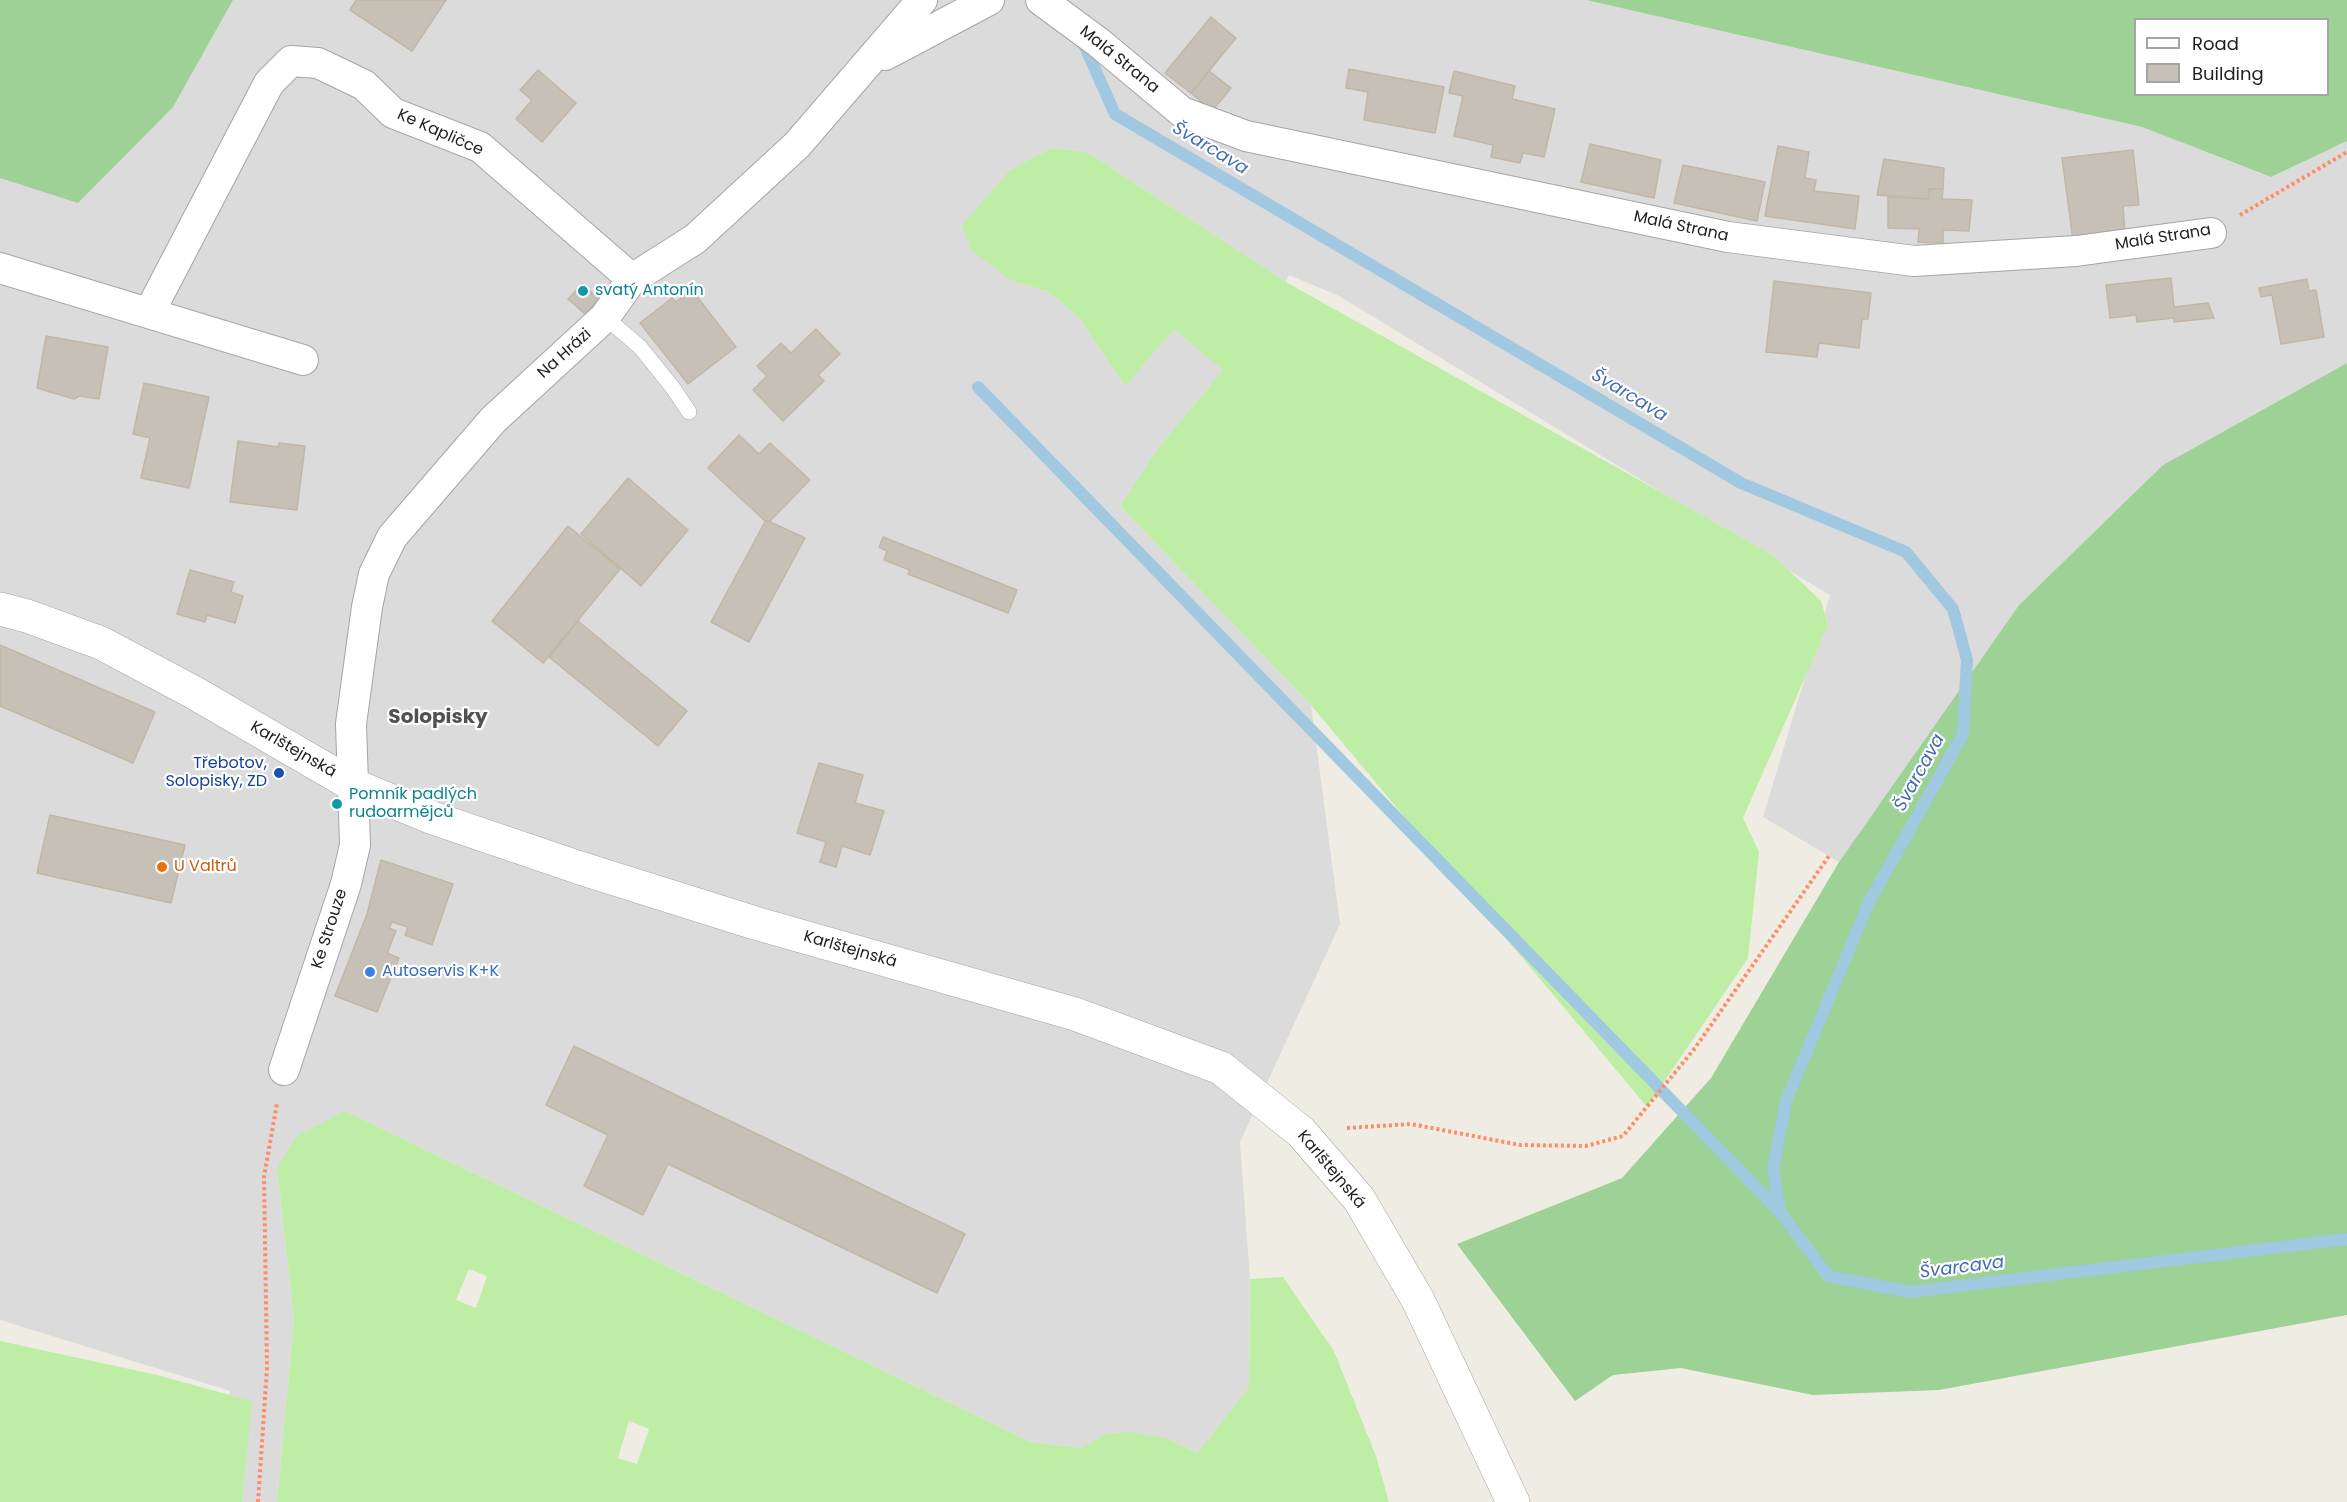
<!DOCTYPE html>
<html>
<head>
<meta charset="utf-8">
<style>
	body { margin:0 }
	#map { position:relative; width:2347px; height:1502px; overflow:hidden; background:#efede3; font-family:Poppins,sans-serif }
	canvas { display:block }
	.legend { position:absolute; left:2134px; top:18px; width:195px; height:78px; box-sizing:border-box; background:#fff; border:2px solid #a5a5a5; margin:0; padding:8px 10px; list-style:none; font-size:18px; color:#1e1e1e }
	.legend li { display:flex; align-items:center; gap:12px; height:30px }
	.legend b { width:30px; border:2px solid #a5a5a5 }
</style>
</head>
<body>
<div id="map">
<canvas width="2347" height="1502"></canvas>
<ul class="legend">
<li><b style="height:8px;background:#fff"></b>Road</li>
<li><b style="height:16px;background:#c7c0b6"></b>Building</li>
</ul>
</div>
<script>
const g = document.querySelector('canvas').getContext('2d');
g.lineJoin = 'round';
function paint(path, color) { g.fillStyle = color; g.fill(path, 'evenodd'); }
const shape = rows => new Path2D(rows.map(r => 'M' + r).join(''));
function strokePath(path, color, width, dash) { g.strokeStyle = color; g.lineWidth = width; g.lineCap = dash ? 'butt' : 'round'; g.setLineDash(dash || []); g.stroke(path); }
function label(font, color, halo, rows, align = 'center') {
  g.font = font + ' Poppins,sans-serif'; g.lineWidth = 4.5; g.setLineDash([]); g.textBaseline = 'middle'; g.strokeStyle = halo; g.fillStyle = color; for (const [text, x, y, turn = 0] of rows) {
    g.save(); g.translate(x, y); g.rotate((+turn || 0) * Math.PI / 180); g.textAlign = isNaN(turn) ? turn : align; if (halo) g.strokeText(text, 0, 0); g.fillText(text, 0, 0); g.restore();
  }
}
paint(shape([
	[0,0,1586,0,2142,127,2271,177,2347,141,2347,363,2163,465,2019,605,1839,862,1763,817,1806,674,1828,625,1825,613,1830,595,1788,570,1773,555,1671,498,1339,296,1289,275,1286,282,1087,152,1051,148,1010,170,1012,281,1047,291,1077,315,1125,386,1174,328,1223,370,1159,447,1120,506,1311,705,1340,924,1240,1142,1250,1279,1249,1387,1197,1453,1166,1438,1105,1434,1083,1448,1031,1442,345,1111,277,1168,294,1319,277,1502,242,1502,251,1401,230,1395,230,1391,0,1320]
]), '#dcdbdb');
paint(shape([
	[1051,148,1087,152,1286,282,1773,555,1821,601,1828,625,1743,818,1759,852,1748,958,1647,1107,1311,705,1120,506,1159,447,1223,370,1174,329,1125,386,1077,315,1047,291,1012,281,971,250,962,225,1010,170],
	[345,1111,1031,1442,1082,1448,1105,1434,1128,1432,1166,1438,1197,1453,1249,1387,1250,1279,1283,1277,1334,1351,1376,1456,1389,1502,277,1502,294,1319,277,1168,297,1136],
	[469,1269,487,1276,476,1308,456,1300],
	[629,1421,649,1429,637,1464,618,1458],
	[0,1341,157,1375,252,1401,242,1502,0,1502]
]), '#beeda5');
paint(shape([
	[0,0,233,0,173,107,78,203,0,178],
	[1586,0,2347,0,2347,141,2271,177,2142,127],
	[2136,20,2328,20,2328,94,2136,94],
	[2347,363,2347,1315,1939,1390,1813,1395,1681,1368,1613,1375,1575,1401,1457,1244,1622,1178,1711,1078,1839,862,2019,605,2163,465]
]), '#9ed195');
strokePath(shape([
	[1081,38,1115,114,1741,483,1906,552,1953,609,1967,660,1963,734,1869,902,1786,1101,1773,1169,1780,1212,1828,1276,1910,1292,2347,1239],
	[978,387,1780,1212]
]), '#a0c8e0', 12);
const building = shape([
	[356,0,446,0,412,51,350,10,356,0],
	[1211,17,1236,38,1191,93,1165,73,1211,17],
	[1349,69,1444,87,1435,133,1364,120,1368,92,1346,88,1349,69],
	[538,70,576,103,542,142,516,119,532,100,520,90,538,70],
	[1209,71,1231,88,1212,111,1191,93,1209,71],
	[1454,71,1515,86,1512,99,1555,109,1544,157,1523,153,1520,163,1491,157,1493,145,1454,136,1463,96,1449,93,1454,71],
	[1590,144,1661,160,1654,198,1581,182,1590,144],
	[1778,146,1809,152,1805,178,1816,180,1814,191,1859,196,1855,229,1765,216,1778,146],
	[2133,150,2139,205,2123,206,2125,233,2073,240,2062,158,2133,150],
	[1884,159,1944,168,1943,189,1929,189,1929,199,1877,195,1884,159],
	[1683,165,1765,182,1757,221,1674,203,1683,165],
	[1929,189,1943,189,1942,199,1972,200,1969,231,1943,230,1943,243,1918,242,1919,229,1888,228,1888,197,1929,199,1929,189],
	[2171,278,2174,307,2208,303,2214,318,2174,322,2174,318,2137,322,2136,315,2110,318,2106,285,2171,278],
	[2307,279,2309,291,2316,290,2324,337,2281,344,2272,295,2261,297,2259,288,2307,279],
	[1774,281,1871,293,1868,319,1862,319,1859,348,1819,343,1817,357,1766,352,1774,281],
	[582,284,599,299,585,314,568,299,582,284],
	[691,289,736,347,688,384,640,323,672,298,676,302,691,289],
	[816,329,840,354,818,375,824,381,783,421,753,390,767,376,757,366,781,343,791,353,816,329],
	[46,336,108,347,99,399,79,396,74,399,37,388,46,336],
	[144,383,209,397,189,488,141,478,150,438,133,434,144,383],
	[739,435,759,454,770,443,810,480,770,521,765,521,708,468,739,435],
	[238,441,278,447,279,443,305,446,297,510,230,502,238,441],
	[628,478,688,530,641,586,581,534,628,478],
	[766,520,805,538,749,642,711,622,766,520],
	[568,526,620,569,543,663,492,621,568,526],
	[883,537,1017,590,1008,613,908,574,910,570,884,560,887,551,879,547,883,537],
	[190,570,234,582,231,592,243,596,235,623,207,615,205,622,177,614,190,570],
	[578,621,687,711,658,746,549,657,578,621],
	[0,645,155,712,133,763,0,706,0,645],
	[819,763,863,775,855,803,884,811,870,855,842,846,836,867,820,862,826,842,797,833,819,763],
	[50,815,185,845,171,903,37,873,50,815],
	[381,860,453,884,432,945,405,935,408,927,392,922,389,928,396,931,387,953,399,958,377,1012,335,996,367,914,381,860],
	[574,1046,965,1234,937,1293,668,1164,643,1215,584,1186,608,1135,546,1105,574,1046]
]);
paint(building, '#c7c0b6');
strokePath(building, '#c2b6a4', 1.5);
const service = shape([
	[605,317,640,347,673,388,689,412]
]);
const minor = shape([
	[1041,0,1098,42,1182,112,1246,136,1728,237,1914,261,2076,251,2211,233],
	[885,55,989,0],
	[0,268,303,360],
	[149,313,269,83,291,61,318,63,364,85,393,113,480,147,632,279],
	[284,1070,346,884,355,845,351,724,367,607,374,574,392,537,493,420,605,317,632,279,695,239,797,145,922,0]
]);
const tertiary = shape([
	[0,609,27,616,101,643,193,692,353,785,433,818,580,868,755,923,1075,1014,1221,1068,1301,1132,1359,1199,1418,1300,1513,1502]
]);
strokePath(service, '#a5a5a5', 16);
strokePath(minor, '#a5a5a5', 32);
strokePath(tertiary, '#a5a5a5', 34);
strokePath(shape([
	[2240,215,2347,152],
	[1347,1128,1411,1124,1520,1145,1586,1146,1623,1136,1695,1048,1829,856],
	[258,1502,267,1368,264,1177,277,1103]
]), '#ff8c64', 4, [3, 3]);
strokePath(service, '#fff', 15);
strokePath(minor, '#fff', 30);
strokePath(tertiary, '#fff', 33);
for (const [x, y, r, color] of [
	[583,291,6,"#0f9aa8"],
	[279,773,6,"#1a4fb4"],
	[337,804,6,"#0f9aa8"],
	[162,867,6,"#e8710a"],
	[370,972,6,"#3f7fe0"]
]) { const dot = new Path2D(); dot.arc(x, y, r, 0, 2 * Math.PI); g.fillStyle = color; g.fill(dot); strokePath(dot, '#fff', 2); }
label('16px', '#1e1e1e', '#fff', [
	["Malá Strana",1119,60,39],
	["Ke Kapličce",440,133,24],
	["Malá Strana",1681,227,12],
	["Malá Strana",2163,238,-9],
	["Na Hrázi",565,354,-42],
	["Karlštejnská",293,750,30],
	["Ke Strouze",330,929,-72],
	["Karlštejnská",850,950,16],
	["Karlštejnská",1331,1170,50]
]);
label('16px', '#0d838f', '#fff', [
	["svatý Antonín",595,291],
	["Pomník padlých",349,795],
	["rudoarmějců",349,813]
], 'left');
label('16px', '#164399', '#fff', [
	["Třebotov,",267,764],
	["Solopisky, ZD",267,782]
], 'right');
label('16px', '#c56008', '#fff', [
	["U Valtrů",174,867]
], 'left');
label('16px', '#366cbe', '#fff', [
	["Autoservis K+K",382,972]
], 'left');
label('italic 18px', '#446bb3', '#fff', [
	["Švarcava",1210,149,31],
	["Švarcava",1629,396,31],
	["Švarcava",1920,773,-61],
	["Švarcava",1962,1268,-7]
]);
label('bold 20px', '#515151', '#fff', [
	["Solopisky",438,718]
]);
</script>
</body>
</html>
